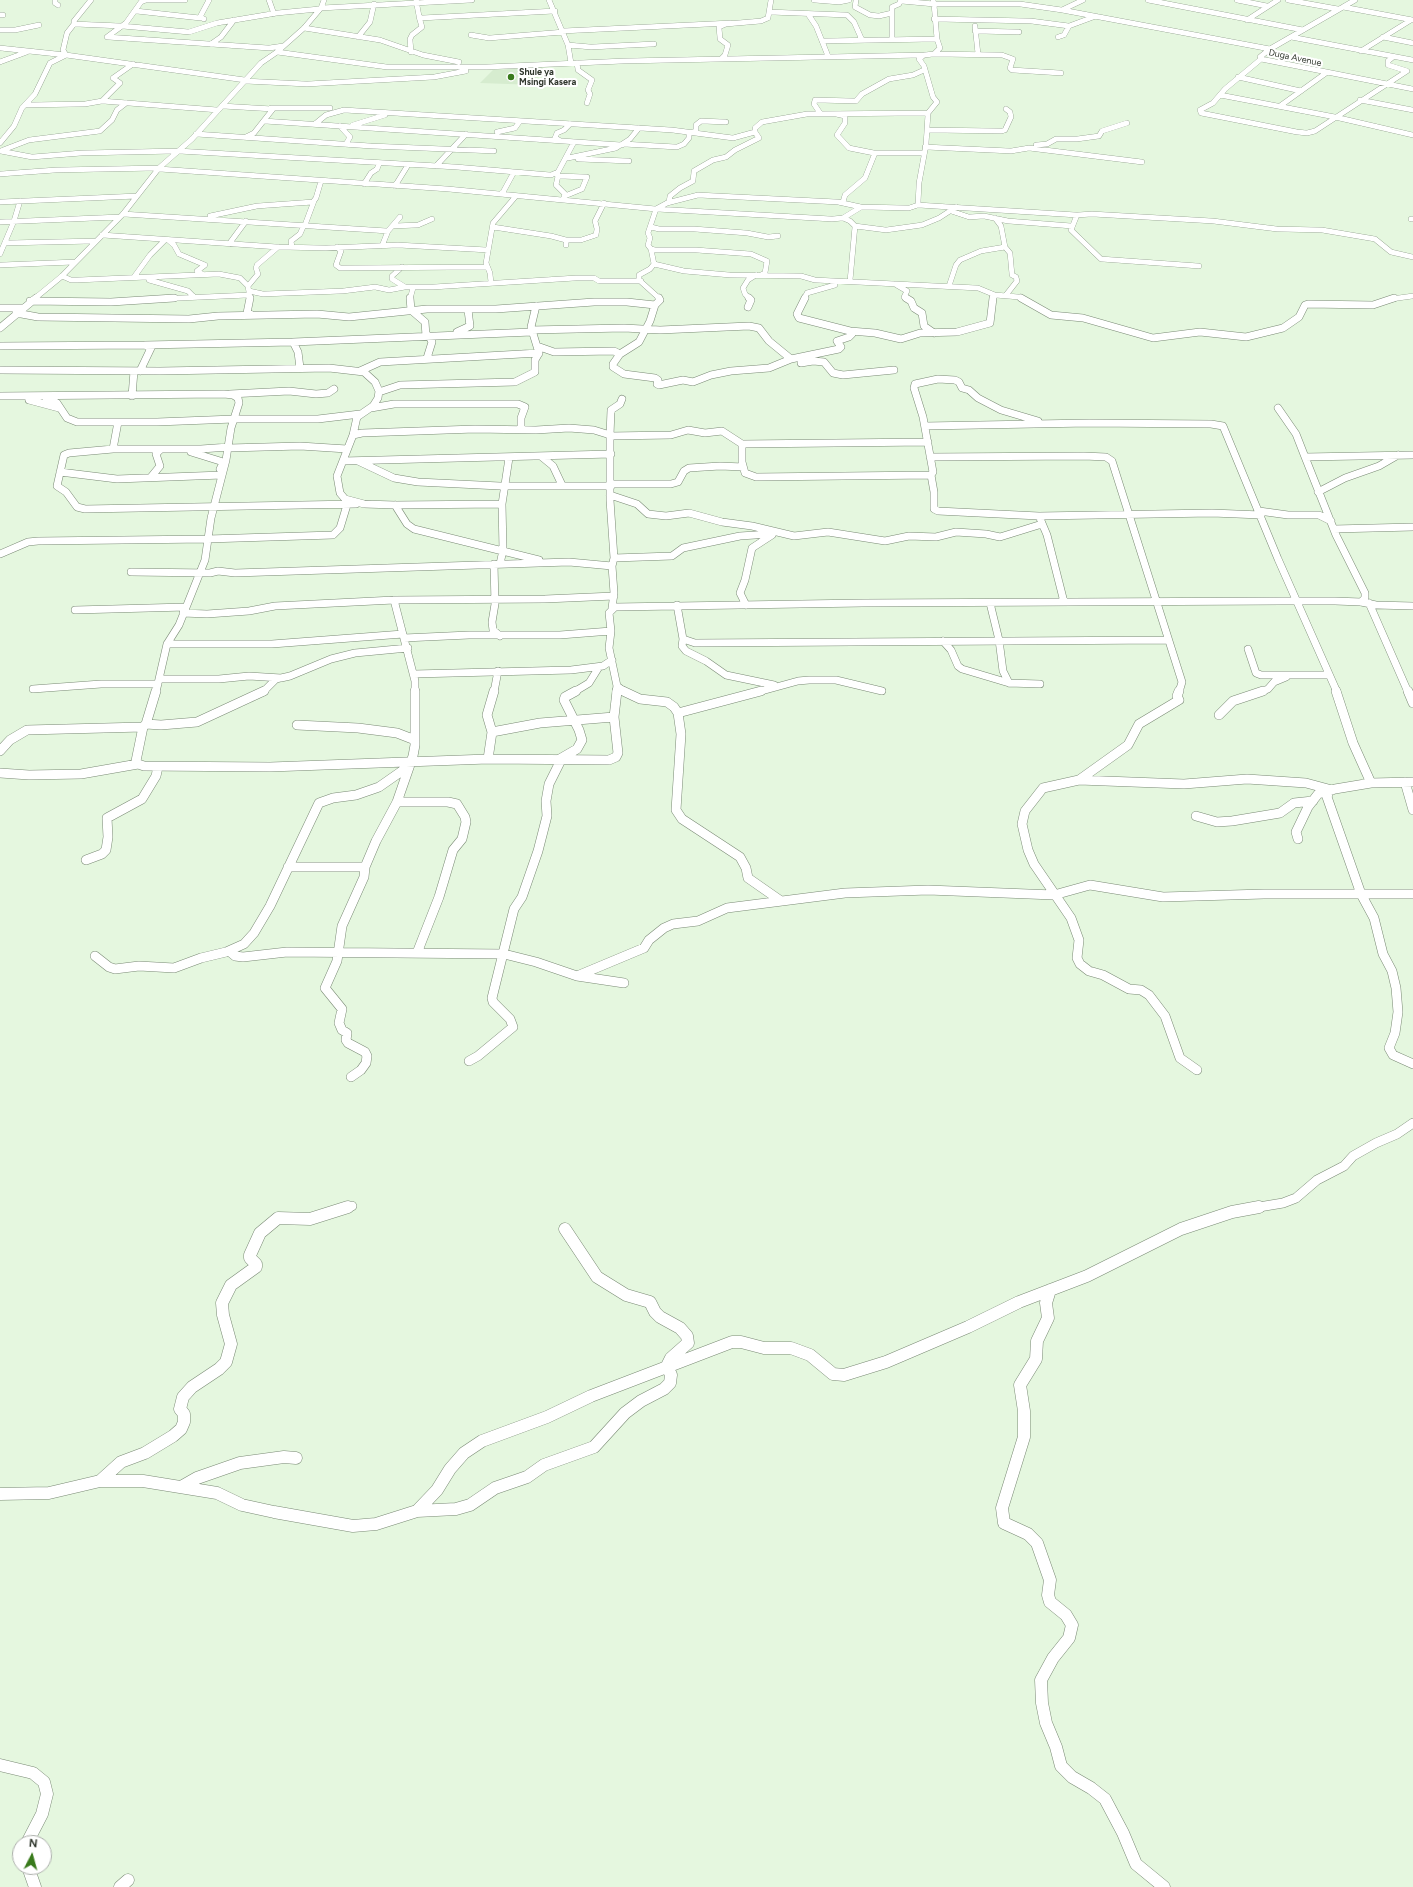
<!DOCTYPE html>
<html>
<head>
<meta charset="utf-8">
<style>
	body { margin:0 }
	#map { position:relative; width:1413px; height:1887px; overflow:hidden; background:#e5f7df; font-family:Figtree,sans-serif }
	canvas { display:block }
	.north { position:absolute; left:12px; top:1835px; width:40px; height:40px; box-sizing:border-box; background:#fff; border:1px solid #acafab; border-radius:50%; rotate:6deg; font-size:11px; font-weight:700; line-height:16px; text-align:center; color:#30372d }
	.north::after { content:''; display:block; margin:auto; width:14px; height:18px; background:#387a1b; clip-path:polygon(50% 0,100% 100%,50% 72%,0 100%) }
</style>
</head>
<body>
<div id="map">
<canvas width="1413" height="1887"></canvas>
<div class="north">N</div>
</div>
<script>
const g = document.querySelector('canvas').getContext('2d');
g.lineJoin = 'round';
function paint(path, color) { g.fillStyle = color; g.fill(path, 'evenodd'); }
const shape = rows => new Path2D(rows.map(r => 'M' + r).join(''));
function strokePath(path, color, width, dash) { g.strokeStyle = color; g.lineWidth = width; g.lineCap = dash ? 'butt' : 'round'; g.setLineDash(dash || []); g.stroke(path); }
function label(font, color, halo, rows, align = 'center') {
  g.font = font + ' Figtree,sans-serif'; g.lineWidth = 4; g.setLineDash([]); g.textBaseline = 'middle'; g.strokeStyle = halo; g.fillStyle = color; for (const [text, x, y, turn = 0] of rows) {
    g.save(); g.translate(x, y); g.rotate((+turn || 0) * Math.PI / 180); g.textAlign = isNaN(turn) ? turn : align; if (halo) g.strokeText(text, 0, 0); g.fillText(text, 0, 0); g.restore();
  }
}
paint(shape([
	[542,67,536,85,480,83,493,70]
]), '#d6eccf');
const minorFar3 = shape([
	[55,0,55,3,58,5],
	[146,0,141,2,126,23,107,37,269,48,283,46],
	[147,0,185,0],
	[269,0,274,14],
	[416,0,419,16,421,18,555,11],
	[549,0,568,45,571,63],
	[814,0,839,2,849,0],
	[856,0,855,7,870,15,879,16,892,13],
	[1148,0,1303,30],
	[1237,0,1267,6],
	[1288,0,1338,9],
	[1355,0,1270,49,1260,57,1261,59,1413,89],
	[901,1,934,4,933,0],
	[1343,7,1413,20],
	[321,8,472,0],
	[1062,10,1270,49],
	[136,11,200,18],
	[769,12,847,15,854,22,862,40],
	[808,14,816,26,828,56],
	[0,15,3,15],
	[204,19,200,17,209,0],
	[934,19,1031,21,1069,26,1096,16],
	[1247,20,1278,0],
	[74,24,74,21,91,0],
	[975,26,978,54],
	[304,28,380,40,423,55,459,62],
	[0,30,15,30,39,25],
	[562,31,731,23],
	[975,31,1019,32],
	[471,35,489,38,564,32],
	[358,37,370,22,374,4],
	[1058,37,1064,35,1069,26],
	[1291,37,1413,60],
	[1383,37,1413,43],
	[892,40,892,7,899,4,901,0],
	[822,41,937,39],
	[211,44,221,37,234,20],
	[568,45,591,47,654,44],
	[0,48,66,55,245,80],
	[1361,51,1411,20],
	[277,52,387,67,486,67,624,61,924,55],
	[411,52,410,39,412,35,422,27,419,17],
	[934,54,1002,55,1013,59,1010,68,1012,70,1061,73],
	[721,59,725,55,728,45,720,39,719,27,726,24,761,21,768,18,771,0],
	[1261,59,1225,89,1213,103,1200,110,1201,113,1297,132,1307,133,1315,131,1407,71,1388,65,1388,61,1393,57],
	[0,62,27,52],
	[577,63,578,70,592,80,588,90,590,94,587,103],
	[1238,77,1301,91],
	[244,81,307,84,434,77,466,71],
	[1220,95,1335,117,1413,135],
	[1360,100,1413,110],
	[102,101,120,83,113,78,133,64],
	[25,105,85,104,102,101,218,110],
	[222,106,273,109,254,133,246,137],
	[1280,106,1326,73],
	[271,108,330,108],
	[820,113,814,104,815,100,856,101,862,94,889,79,913,75,924,70],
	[836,114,845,116,845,123,837,135,849,148,874,153],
	[264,121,622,145],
	[315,124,326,115,344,110,672,130,733,138,755,132,755,128,762,122,807,114,928,113],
	[353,125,385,115],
	[340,126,350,137,346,144],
	[927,130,1002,131,1005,130,1011,117,1010,112,1006,109],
	[497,132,515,128,520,121],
	[755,132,759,138,735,150,726,157,713,160,694,171,693,181,680,188,670,196,669,202,656,209,648,233,650,238,648,245,651,249,655,250,696,250,751,254,767,261,765,273,761,275],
	[696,133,696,125,701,121,726,122],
	[196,134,371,146,494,151],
	[559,140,555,138,557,133,564,130,570,124],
	[0,143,14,126,22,108,35,94,50,63,66,55,63,50,67,33,74,24,122,26,189,32,217,23,277,13,319,9],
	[623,144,677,147,684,144,689,138,689,134,693,132],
	[1036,145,1047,144,1056,139,1077,139,1099,136,1102,131,1127,123],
	[925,147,1011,151,1029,148,1142,162],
	[3,150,29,140,100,131,112,120,117,110,126,103],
	[0,151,32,157,82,153,178,151,456,167,551,175,558,172,574,142],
	[568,158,616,148,630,139,639,128],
	[578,159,629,161],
	[436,166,466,134],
	[159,169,448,189,656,209,832,219,843,218,861,207,909,208,918,205,919,183,926,145,928,113,937,102,933,97,924,66,919,59,924,55,934,54,940,48,937,39,934,4,1020,4,1062,10,1083,0],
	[0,174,56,170,159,168],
	[556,174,558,176,556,185,565,194,563,200],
	[558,176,587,177,582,189,565,196],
	[364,184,371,173,377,169,379,164],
	[395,186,408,165],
	[502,194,514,172],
	[0,202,137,196],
	[843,202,845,195,865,178,875,153,924,153],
	[667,203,698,195,838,202,861,207],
	[918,205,1077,215,1092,214,1213,221,1277,229,1322,230,1375,239,1391,252,1413,257],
	[951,211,969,217,984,216,1008,221,1072,226],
	[123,214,388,231],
	[1077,215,1071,230,1101,259,1199,266],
	[210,216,257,206,313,202,316,198,321,181],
	[843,218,850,221,855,226,850,281],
	[995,218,1001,226,1005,247,1010,253,1012,275,1016,277,1017,281,1006,295],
	[1411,219,1413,219],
	[0,222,120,217],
	[305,225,314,201],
	[393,226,418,225,432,219],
	[855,226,886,230,922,225,939,218,956,207],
	[493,227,551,236,566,240,566,245],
	[651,227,659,229,694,229,747,233,768,237,778,236],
	[102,235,278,247,326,248,398,245,488,250],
	[168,240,174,245,179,254,205,265,197,271,202,274],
	[566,240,581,240,596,235,597,229,595,221,604,203],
	[5,243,96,241],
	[229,244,246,221],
	[382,246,388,231,400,217],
	[292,247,291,241,300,234,304,225],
	[337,247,341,251,336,265,340,268,487,267],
	[651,249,654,264,650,269,639,275,639,280,660,299],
	[0,254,14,221,20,201],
	[654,264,684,271,730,275,801,276,815,280,978,288,995,295,1019,297,1023,299],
	[0,265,75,262],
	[402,267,392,276,392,279,405,287,433,287,576,278,594,278,599,281,641,281],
	[62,276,71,280,77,280,219,274,240,278,248,286],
	[134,277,150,255,165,240],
	[149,280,188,291,194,297],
	[491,283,490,273,486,263,493,223,516,196],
	[895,284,907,291,904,297,908,299],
	[949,286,956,265,960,260,981,251,1005,247],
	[249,291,263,294,343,291,375,287,389,290,405,287],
	[34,299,62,276,123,214,159,168,192,139,261,63,277,52,304,28,321,8,324,0],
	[158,299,249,295],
	[250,299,248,286,258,274,256,268,257,265,278,247],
	[410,299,413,288],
	[750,299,745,294,743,288,748,280,756,275],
	[804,299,807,293,835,285],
	[993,299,995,295],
	[1391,299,1413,296]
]);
const minorFar2 = shape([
	[250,298,247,313,252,315],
	[410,298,411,310,425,322,426,336],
	[659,298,660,300,655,305,650,321,639,342,620,354,613,364,613,367,624,374,655,378,658,380,657,384,659,385,683,380,693,382,711,375,731,371,769,368,791,359,839,349,841,347,837,341,849,337,852,334,850,331,799,318,797,314,805,298],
	[906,298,911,301,914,308,922,313,924,326,934,333],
	[1021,298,1051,315,1083,318,1153,338,1200,332,1246,337,1283,328,1299,317,1305,305,1308,304,1373,305,1394,298],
	[30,301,111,302,174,298],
	[748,307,751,300,749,298],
	[0,308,22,308],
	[16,313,38,317,189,319,218,316,317,314,349,317,427,309,496,309,594,302,627,302,655,305],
	[0,328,36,298],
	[531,330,624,328,660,330,749,326,759,328,769,341,791,359],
	[850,331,875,333,901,339,920,333,957,332,990,323,993,298],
	[457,332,470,326,468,310],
	[293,342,532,332],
	[145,345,293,342,298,352,300,368],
	[0,346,145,345,151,348,140,371],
	[537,346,554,352,614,351,620,354],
	[427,358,432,342,429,336],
	[801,363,813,361,824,362,833,373,843,375,894,370],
	[0,370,160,371,329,368,364,372,375,382,379,391,378,398,373,406,357,417,353,435,337,476,340,493,345,499,364,504,395,505,502,504],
	[360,371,380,362,539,353],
	[379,392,400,385,515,382,535,372,535,360,539,353,531,327,536,306],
	[230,394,289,391,316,394,328,393,334,389],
	[0,396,224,394,233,395,238,398,239,403,231,428,226,460,211,518,205,560,179,625,167,644,156,692],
	[132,396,134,371],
	[45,397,57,403,67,418,77,422,157,422,234,419],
	[29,400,59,408],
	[371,408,394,404,518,404,525,407,521,418,521,429],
	[1278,408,1296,434,1305,457],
	[235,419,318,419,360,414],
	[925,426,1089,423,1211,424,1223,426,1278,559,1337,692],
	[353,435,362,433,475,429,536,430,569,428,594,430,610,435,610,500,614,558,612,566,614,593,612,608],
	[610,435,611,410,620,404,622,399],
	[610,436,671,435,688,430,705,433,722,431,742,444,928,442],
	[742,444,742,462,745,473,756,477,931,475,933,472,923,417,914,388,915,384,938,379,955,380,959,382,962,388,969,390,978,398,1001,410,1038,421],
	[229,447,201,449,113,449,69,453,64,455,57,486,66,492,77,507,85,509,356,504],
	[229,448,300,446,347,449],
	[113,449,118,422],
	[191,452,220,461,223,463,220,469],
	[542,457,553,466,562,485],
	[930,457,1084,456,1106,457,1112,461,1182,682,1179,692],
	[343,461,611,454],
	[358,461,394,478,418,482,500,486,611,486],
	[60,472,117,479,222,475],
	[931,475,934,492,934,509,938,511,1039,516],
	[151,477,160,466,156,454,160,450],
	[611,484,671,484,678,482,684,471,689,468,720,466,743,467],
	[1318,492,1345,478,1379,466,1398,455],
	[610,495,637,504,648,514,666,516,689,513,722,522,752,526,794,536,828,532,885,541,909,536,936,537,956,532,986,534,1000,537,1042,524],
	[395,505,407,524,414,529,539,560],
	[1259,511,1288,515,1319,515,1331,521],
	[1334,529,1413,527],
	[0,554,28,542,38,541,208,539,333,535,340,528,347,505],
	[614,558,672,556,683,548,740,536,770,534],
	[494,564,495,604,492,622,493,630,500,636],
	[500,564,503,550,502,504,509,458],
	[131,572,210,573,218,571,235,573,569,562,612,566],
	[394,600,415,681,415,692],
	[1064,602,1047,535,1039,516,1212,513,1261,515],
	[1361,602,1365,598,1365,593,1336,535,1305,457,1413,455],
	[990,603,999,640,1003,671,1009,683],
	[1369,603,1408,692],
	[677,605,683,639,695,643,1168,640],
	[746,605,740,593,745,580,752,548,772,535],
	[75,610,186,607],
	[183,613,207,614,249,611,275,606,394,600,545,599,614,596],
	[404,638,469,635,560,635,611,631],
	[683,639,682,646,686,651,706,661,726,675,774,685],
	[943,641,951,650,958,666,962,669,1009,683,1040,684],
	[167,644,272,644,403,634],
	[1248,649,1256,673,1261,675,1329,675],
	[414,674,571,670,603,666,612,660],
	[160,679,219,679,249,676,281,678,290,676,331,659,355,653,408,648],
	[617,686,625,692],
	[33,689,101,684,158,684],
	[263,692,276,679,280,678],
	[494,692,498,671],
	[574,692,589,683,599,667],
	[616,692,617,686,609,648,611,631,609,613,615,607,863,603,1282,601,1335,601,1361,602,1376,605,1413,606],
	[758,692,798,681,809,680,836,680,882,691],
	[1260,692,1268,689,1274,682,1286,677]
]);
const minorFar1 = shape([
	[156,691,146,724,143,727,136,761,138,764,144,766,270,767,488,759,609,760,616,757,618,753,614,717,617,691],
	[623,691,640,699,667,702,674,707,678,713,681,734,676,810,682,819,740,857,746,868,748,878,781,901],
	[1179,691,1177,696,1179,700,1139,724,1128,745,1079,780,1043,788,1025,811,1022,824,1028,850,1034,864,1071,918,1079,940,1077,958,1080,964,1089,971,1103,975,1129,989,1141,990,1149,995,1165,1016,1180,1058,1197,1070],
	[1336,691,1353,743,1371,783],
	[1408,691,1413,703],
	[678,713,761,691],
	[1219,715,1233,701,1263,691],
	[146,724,161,725,197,722,264,691],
	[297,725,358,728,397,733,415,740],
	[492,732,540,723,614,717],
	[0,751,10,740,27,730,143,727],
	[488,759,492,732,487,715,494,691],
	[558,760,577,749,582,740,579,730,564,700,565,697,576,691],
	[0,773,29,775,81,774,138,764],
	[1079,780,1184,784,1247,779,1306,783,1332,790],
	[1405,782,1413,810],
	[1413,782,1371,783,1335,789,1329,791,1327,797,1361,894,1374,918,1383,954,1392,971,1396,988,1398,1012,1395,1033,1389,1048,1393,1055,1413,1064],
	[397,802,448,802,457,804,465,817,466,822,462,839,453,850,439,897,417,953],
	[1196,816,1217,822,1232,821,1280,813,1294,803,1313,801],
	[1298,839,1296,832,1308,807,1318,794,1329,791],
	[86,860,102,854,106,850,108,837,107,818,142,799,156,776,158,767],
	[288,867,365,867],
	[229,951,235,956,243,957,287,952,504,954,536,962,577,976,624,983],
	[95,956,109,967,115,969,139,966,174,968,201,958,226,952,244,944,254,933,270,906,319,803,333,798,356,795,379,787,409,766],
	[577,976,644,948,649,940,664,928,673,924,698,921,727,908,845,893,928,890,1054,895,1090,885,1163,897,1264,894,1413,894],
	[469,1061,478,1056,513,1027,510,1019,493,1002,492,998,514,909,522,897,538,851,547,816,546,801,549,784,561,760],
	[351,1077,361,1070,366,1063,367,1056,365,1052,348,1043,346,1040,347,1033,342,1030,339,1023,342,1009,325,988,337,961,342,926,364,877,365,867,376,841,397,802,413,756,415,745,415,691],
	[345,1208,352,1206],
	[1253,1208,1283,1203,1296,1198,1317,1180,1344,1166,1353,1156,1376,1143,1397,1134,1413,1123]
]);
const minor = shape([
	[1050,1290,1046,1303,1048,1318,1037,1341,1036,1359,1020,1385,1024,1411,1024,1437,1002,1508,1004,1523,1028,1534,1037,1543,1050,1580,1048,1595,1050,1602,1066,1615,1072,1625,1069,1638,1053,1658,1041,1680,1042,1703,1046,1723,1056,1747,1061,1766,1072,1777,1091,1788,1105,1799,1123,1833,1136,1864,1164,1887],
	[100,1481,121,1462,145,1453,173,1436,181,1429,184,1422,184,1414,180,1409,183,1397,192,1387,219,1369,226,1362,231,1344,223,1315,222,1303,231,1285,256,1267,256,1264,250,1258,250,1255,260,1233,278,1218,310,1219,348,1207],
	[183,1486,197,1478,240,1463,284,1457,296,1458],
	[0,1494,49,1493,100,1481,143,1481,217,1493,242,1505,274,1512,353,1526,376,1524,417,1511,437,1490,450,1469,464,1453,482,1441,547,1417,591,1396,732,1342,741,1342,764,1348,791,1348,810,1355,833,1374,844,1375,886,1362,968,1327,1019,1302,1087,1276,1181,1229,1232,1212,1259,1207],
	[417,1511,456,1509,470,1505,495,1488,527,1477,544,1465,594,1447,625,1413,641,1401,664,1389,670,1383,671,1375,667,1366,671,1358,688,1343,687,1336,680,1328,660,1317,655,1312,650,1302,626,1295,597,1277,565,1229],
	[0,1765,33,1773,44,1782,47,1794,42,1814,27,1843],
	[28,1867,35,1887],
	[120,1887,128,1880]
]);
strokePath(minorFar3, '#7a8a75', 5.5);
strokePath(minorFar2, '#7a8a75', 8);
strokePath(minorFar1, '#7a8a75', 10);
strokePath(minor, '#7a8a75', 13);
strokePath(minorFar3, '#fff', 5);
strokePath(minorFar2, '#fff', 7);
strokePath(minorFar1, '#fff', 9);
strokePath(minor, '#fff', 12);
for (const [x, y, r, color] of [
	[511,77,4,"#387a1b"]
]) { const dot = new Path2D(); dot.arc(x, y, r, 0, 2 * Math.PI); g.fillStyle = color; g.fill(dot); strokePath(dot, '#fff', 1.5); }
label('9px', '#30372d', '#fff', [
	["Duga Avenue",1295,58,12]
]);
label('bold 9px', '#30372d', '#fff', [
	["Shule ya",519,72],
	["Msingi Kasera",519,82]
], 'left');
</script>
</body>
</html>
